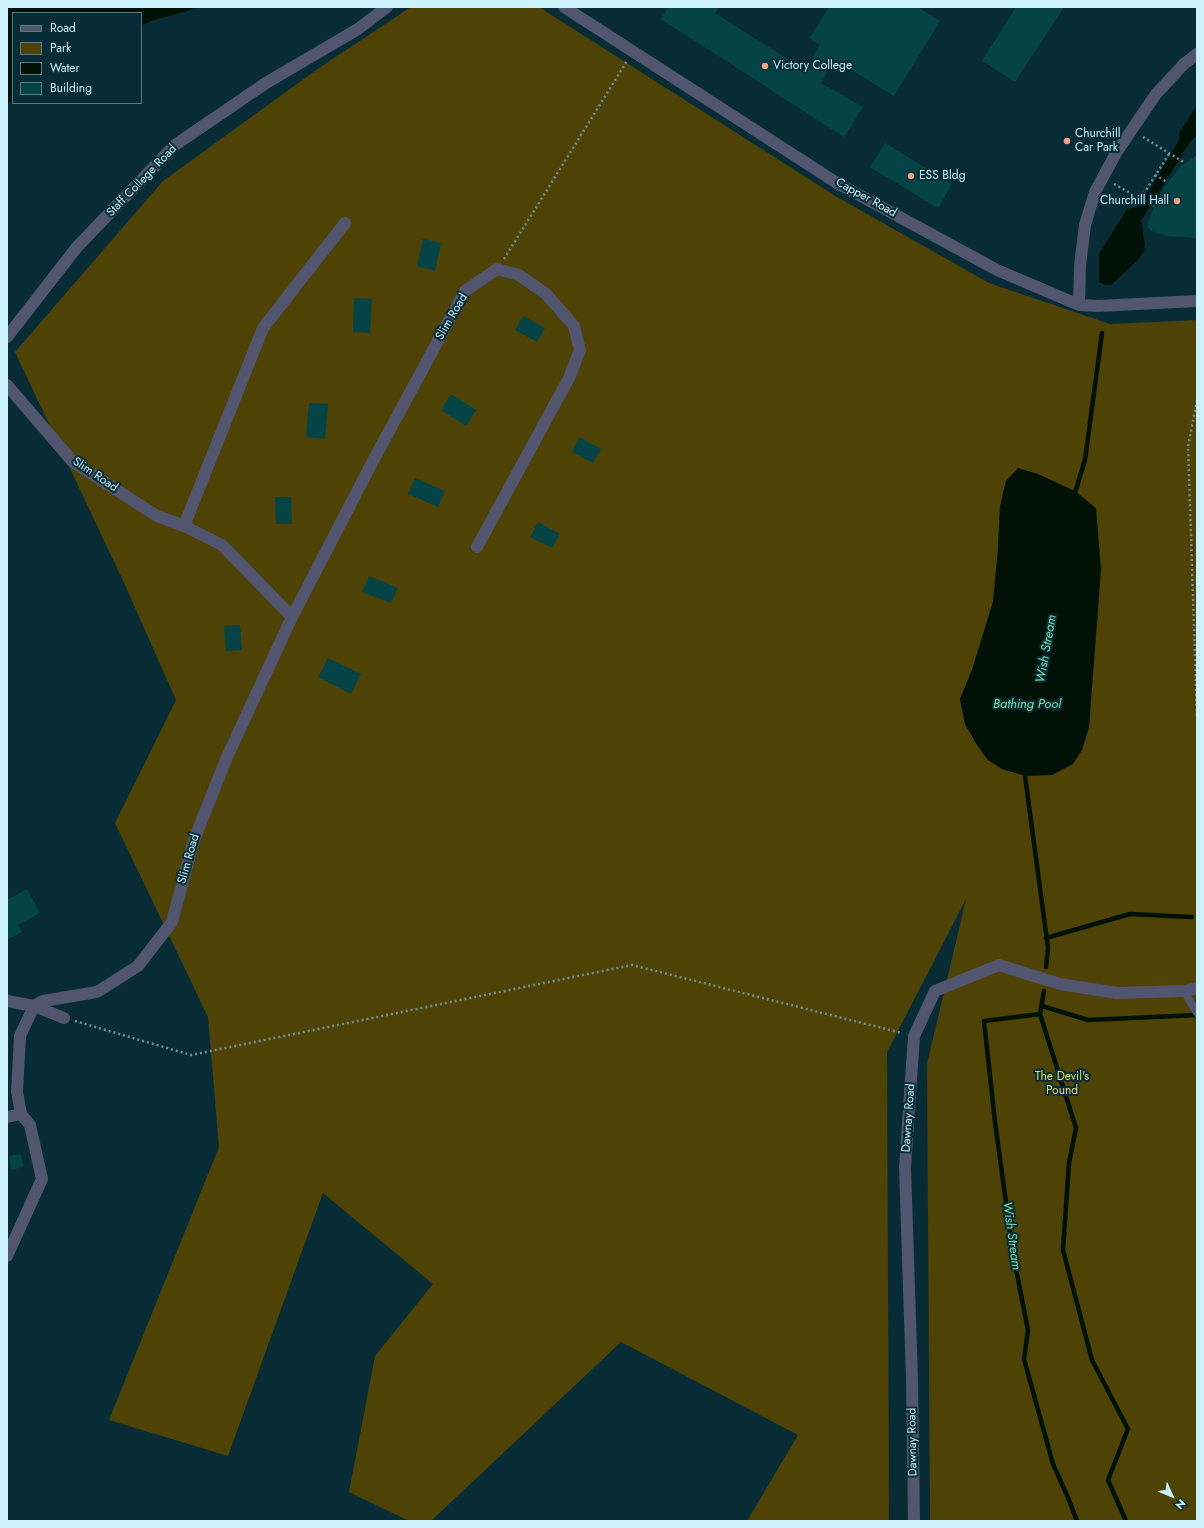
<!DOCTYPE html>
<html>
<head>
<meta charset="utf-8">
<style>
	body { margin:0 }
	#map { position:relative; width:1204px; height:1528px; overflow:hidden; background:#072c35; font-family:Jost,sans-serif }
	canvas { display:block }
	.frame { position:absolute; inset:0; border:8px solid #caf1fc; pointer-events:none }
	.legend { position:absolute; left:12px; top:12px; width:130px; height:92px; box-sizing:border-box; background:#072c35; border:1px solid #557b85; margin:0; padding:5px 7px; list-style:none; font-size:12px; color:#caf1fc }
	.legend li { display:flex; align-items:center; gap:8px; height:20px }
	.legend b { width:20px; border:1px solid #557b85 }
	.north { position:absolute; left:1152px; top:1476px; width:40px; height:40px; -webkit-text-stroke:3px #072c35; paint-order:stroke; rotate:134deg; font-size:11px; font-weight:700; line-height:16px; text-align:center; color:#caf1fc }
	.north::after { content:''; display:block; margin:auto; width:14px; height:18px; background:#caf1fc; clip-path:polygon(50% 0,100% 100%,50% 72%,0 100%) }
</style>
</head>
<body>
<div id="map">
<canvas width="1204" height="1528"></canvas>
<div class="frame"></div>
<ul class="legend">
<li><b style="height:5px;background:#515570"></b>Road</li>
<li><b style="height:11px;background:#4e4304"></b>Park</li>
<li><b style="height:11px;background:#001106"></b>Water</li>
<li><b style="height:11px;background:#044446"></b>Building</li>
</ul>
<div class="north">N</div>
</div>
<script>
const g = document.querySelector('canvas').getContext('2d');
g.lineJoin = 'round';
function paint(path, color) { g.fillStyle = color; g.fill(path, 'evenodd'); }
const shape = rows => new Path2D(rows.map(r => 'M' + r).join(''));
function strokePath(path, color, width, dash) { g.strokeStyle = color; g.lineWidth = width; g.lineCap = dash ? 'butt' : 'round'; g.setLineDash(dash || []); g.stroke(path); }
function label(font, color, halo, rows, align = 'center') {
  g.font = font + ' Jost,sans-serif'; g.lineWidth = 4; g.setLineDash([]); g.textBaseline = 'middle'; g.strokeStyle = halo; g.fillStyle = color; for (const [text, x, y, turn = 0] of rows) {
    g.save(); g.translate(x, y); g.rotate((+turn || 0) * Math.PI / 180); g.textAlign = isNaN(turn) ? turn : align; if (halo) g.strokeText(text, 0, 0); g.fillText(text, 0, 0); g.restore();
  }
}
paint(shape([
	[411,7,539,7,837,197,989,283,1110,324,1197,320,1197,1521,930,1521,927,1064,966,899,887,1052,889,1521,747,1521,798,1435,621,1342,431,1521,409,1521,349,1492,375,1356,433,1284,323,1193,228,1456,109,1420,219,1147,208,1017,115,823,176,700,125,585,15,352,163,181,319,68],
	[1006,481,988,760,977,745,965,724,960,699,972,670,993,602,998,550,1000,507]
]), '#4e4304');
paint(shape([
	[7,7,201,7,151,21,141,26,141,13,13,13,13,100,7,104],
	[1197,105,1197,135,1190,142,1141,221,1145,244,1144,251,1139,259,1111,285,1105,285,1099,282,1099,254,1127,209,1139,207,1179,140,1179,133],
	[1018,468,1038,474,1075,491,1096,508,1101,570,1089,727,1082,750,1073,764,1052,775,1025,776,1002,769,988,760,977,745,965,724,960,699,972,670,993,602,998,550,1000,507,1006,481]
]), '#001106');
strokePath(shape([
	[1074,496,1085,460,1102,333],
	[1026,770,1025,776,1048,948,1046,967],
	[1046,938,1130,914,1192,917],
	[1042,1006,1088,1020,1197,1015],
	[1040,1014,984,1021,995,1122,1013,1254,1028,1330,1024,1359,1053,1464,1069,1500,1077,1521],
	[1040,1014,1076,1128,1069,1163,1063,1250,1092,1360,1128,1429,1108,1480,1126,1521],
	[1040,1014,1044,991]
]), '#001106', 4.5);
paint(shape([
	[668,7,719,7,715,13,789,60,804,72,820,45,810,38,829,7,917,7,940,21,894,96,835,60,821,83,863,107,844,137,661,19],
	[1016,7,1064,7,1015,82,982,61],
	[885,143,952,184,938,208,870,167],
	[1197,155,1197,238,1168,236,1151,231,1148,227,1148,223,1154,206,1165,186,1181,166],
	[423,239,441,243,435,271,417,266],
	[354,298,372,299,370,333,353,332],
	[523,316,545,328,537,342,515,330],
	[451,394,476,410,466,426,441,410],
	[309,403,328,404,325,439,306,437],
	[579,437,601,449,593,463,572,452],
	[415,478,445,491,438,507,408,494],
	[275,497,291,497,292,524,276,524],
	[538,522,560,534,552,548,530,537],
	[369,576,398,588,391,603,362,592],
	[240,625,242,650,226,651,224,626],
	[328,658,361,674,351,694,318,677],
	[27,889,40,913,18,925,22,932,7,940,7,900],
	[21,1154,23,1167,11,1170,9,1156]
]), '#044446');
strokePath(shape([
	[1143,137,1185,163],
	[1155,175,1167,182],
	[1114,184,1154,206],
	[1141,198,1169,154],
	[504,259,627,61],
	[1197,400,1188,447,1197,716],
	[75,1021,191,1055,632,965,902,1033]
]), '#6c929c', 2.5, [2, 3]);
strokePath(shape([
	[1184,991,1197,1013]
]), '#515570', 8);
strokePath(shape([
	[564,7,837,183,997,270,1079,305,1098,306,1197,301],
	[1079,305,1080,266,1085,225,1095,192,1116,153,1156,94,1184,64,1197,54],
	[7,337,77,247,175,145,266,83,358,29,387,7],
	[7,385,73,462,157,516,184,526,222,545,292,617],
	[184,526,263,328,345,223],
	[7,1001,34,1006,64,1018],
	[34,1006,43,1001,97,992,138,966,172,922,194,840,227,757,292,617,374,459,465,291,497,269,519,275,546,294,574,326,580,350,569,378,477,547],
	[7,1117,21,1114],
	[7,1256,42,1179,30,1125,21,1114,17,1092,20,1036,34,1006],
	[914,1521,912,1379,905,1167,914,1036,935,991,999,965,1060,984,1117,993,1184,991,1197,988]
]), '#515570', 12);
for (const [x, y, r, color] of [
	[765,66,4,"#f39f84"],
	[1067,141,4,"#f39f84"],
	[911,176,4,"#f39f84"],
	[1177,201,4,"#f39f84"]
]) { const dot = new Path2D(); dot.arc(x, y, r, 0, 2 * Math.PI); g.fillStyle = color; g.fill(dot); strokePath(dot, '#072c35', 1.5); }
label('12px', '#caf1fc', '#072c35', [
	["Victory College",773,66],
	["Churchill",1075,134],
	["Car Park",1075,148],
	["ESS Bldg",919,176],
	["Churchill Hall",1169,201,"right"]
], 'left');
label('12px', '#caf1fc', '#072c35', [
	["Staff College Road",142,181,-46],
	["Capper Road",866,198,29],
	["Slim Road",452,317,-60],
	["Slim Road",95,475,34],
	["Slim Road",189,859,-74],
	["Dawnay Road",909,1118,-86],
	["Dawnay Road",913,1442,-91]
]);
label('12px', '#edd86f', '#072c35', [
	["The Devil's",1062,1077],
	["Pound",1062,1091]
]);
label('italic 13px', '#7ae2a9', '#072c35', [
	["Wish Stream",1047,649,-80],
	["Bathing Pool",1027,705],
	["Wish Stream",1011,1236,82]
]);
</script>
</body>
</html>
